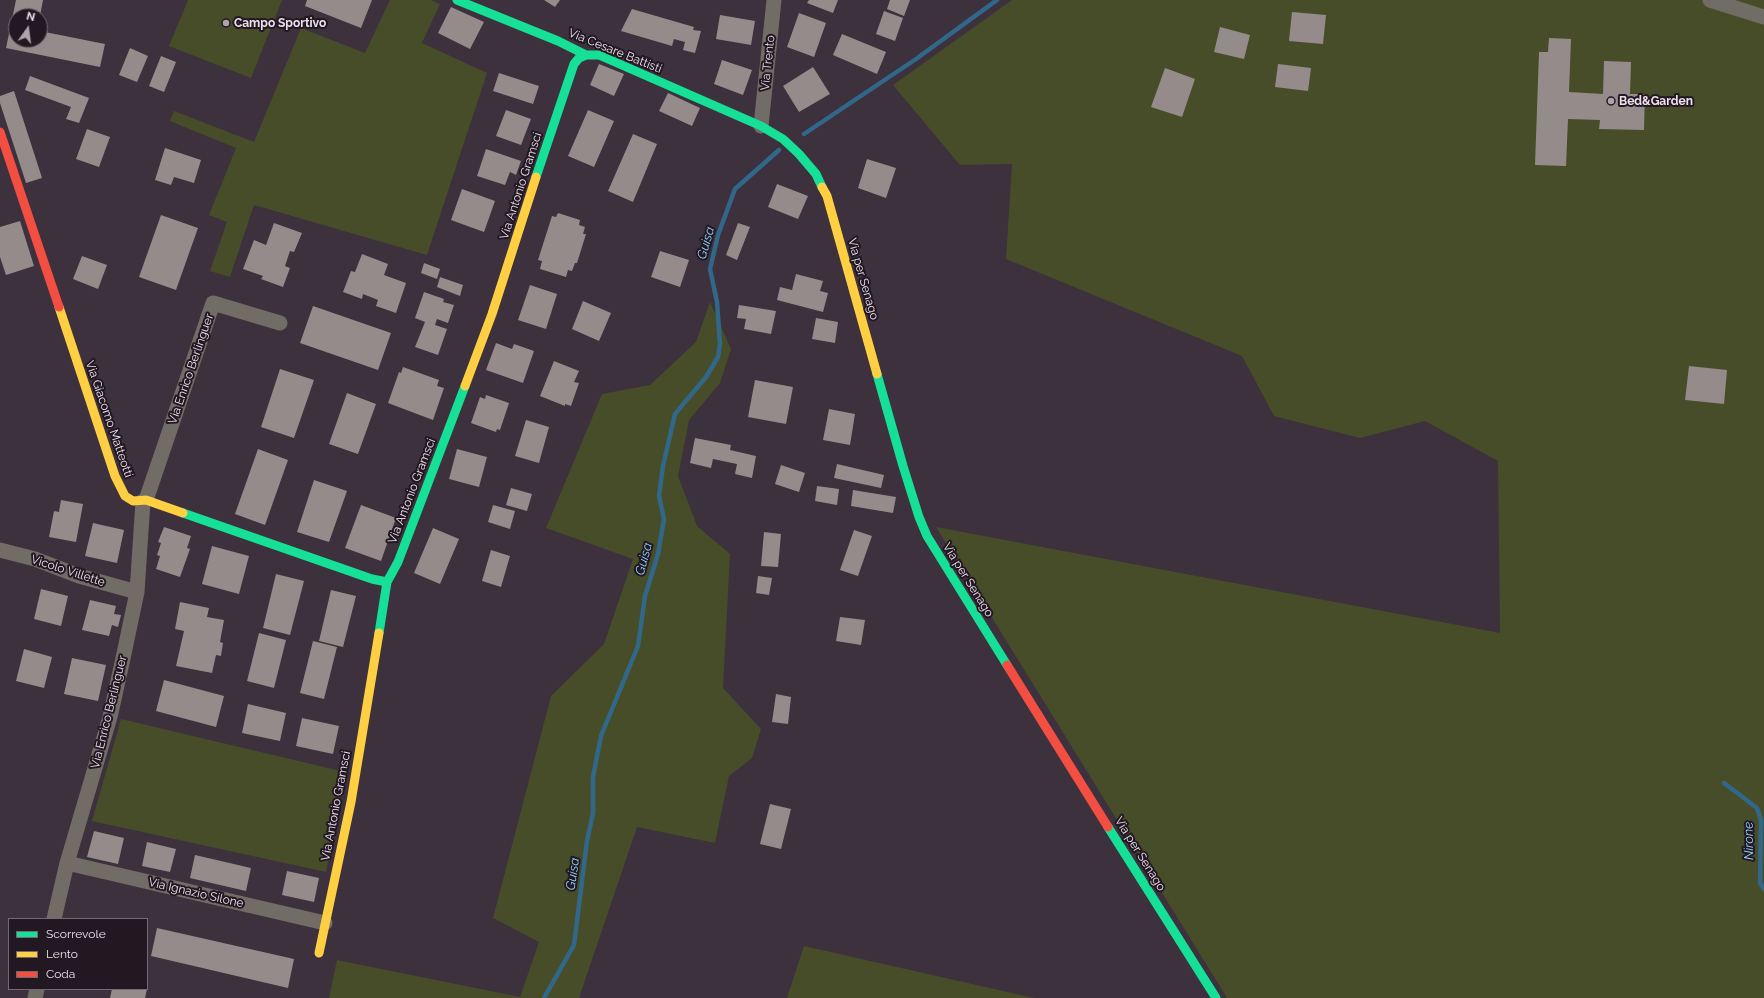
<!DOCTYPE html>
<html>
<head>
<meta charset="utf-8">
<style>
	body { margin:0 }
	#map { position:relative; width:1764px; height:998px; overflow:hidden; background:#3c313c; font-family:Raleway,sans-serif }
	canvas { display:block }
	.legend { position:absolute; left:8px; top:918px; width:140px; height:72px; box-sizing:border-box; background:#221822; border:1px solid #746873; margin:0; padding:5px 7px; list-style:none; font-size:12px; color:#eee0ed }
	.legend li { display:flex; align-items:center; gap:8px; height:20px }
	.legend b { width:20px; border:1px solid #746873 }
	.north { position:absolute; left:8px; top:8px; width:40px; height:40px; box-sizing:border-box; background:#221822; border:1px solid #746873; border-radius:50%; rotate:14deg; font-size:11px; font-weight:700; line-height:16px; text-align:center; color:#eee0ed }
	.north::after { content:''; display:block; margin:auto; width:14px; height:18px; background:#b0a3af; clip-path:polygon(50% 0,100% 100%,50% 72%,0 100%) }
</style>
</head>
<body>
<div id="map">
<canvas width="1764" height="998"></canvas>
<ul class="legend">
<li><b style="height:5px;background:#16e098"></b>Scorrevole</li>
<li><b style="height:5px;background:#ffcf43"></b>Lento</li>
<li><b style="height:5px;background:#f24e42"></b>Coda</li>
</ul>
<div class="north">N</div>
</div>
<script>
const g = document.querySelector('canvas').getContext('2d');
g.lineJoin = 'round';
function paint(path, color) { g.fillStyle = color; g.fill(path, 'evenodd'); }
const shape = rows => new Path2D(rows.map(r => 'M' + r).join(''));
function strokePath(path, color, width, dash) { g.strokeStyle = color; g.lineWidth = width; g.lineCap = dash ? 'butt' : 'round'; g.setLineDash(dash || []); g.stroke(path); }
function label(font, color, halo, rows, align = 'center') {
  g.font = font + ' Raleway,sans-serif'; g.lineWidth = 4; g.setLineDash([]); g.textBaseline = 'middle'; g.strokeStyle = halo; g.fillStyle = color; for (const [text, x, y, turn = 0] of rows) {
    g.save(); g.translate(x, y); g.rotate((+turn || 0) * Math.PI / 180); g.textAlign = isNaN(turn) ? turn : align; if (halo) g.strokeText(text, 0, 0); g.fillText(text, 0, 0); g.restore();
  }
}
paint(shape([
	[188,0,282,0,251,78,169,46],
	[390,0,431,0,440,4,422,43,487,73,427,255,254,205,230,277,210,271,227,222,209,215,236,148,170,121,174,111,254,142,301,28,365,53],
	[1012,0,1764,0,1764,998,1227,998,936,527,1500,633,1498,461,1425,421,1360,438,1274,416,1242,356,1006,259,1012,164,960,165,893,85],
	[710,302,731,349,720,383,689,420,678,476,697,526,730,554,723,688,761,729,752,758,729,776,715,843,637,827,579,998,329,998,337,960,520,997,539,942,493,918,551,696,604,644,633,559,546,528,602,394,650,385,696,342],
	[121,719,345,772,326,872,92,821],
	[804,946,1034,998,787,998]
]), '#474d29');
strokePath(shape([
	[804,134,916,59,997,0],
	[1724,783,1757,808,1761,820,1760,883,1764,889],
	[544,998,574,945,587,841,593,813,593,777,601,736,638,646,645,596,658,554,664,519,659,496,663,466,675,414,706,377,718,357,720,344,717,302,710,269,718,235,735,189,779,150]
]), '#31688a', 4.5);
paint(shape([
	[16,0,43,0,40,16,16,16,16,40,40,40,40,31,105,44,100,67,6,48],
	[307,0,372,0,361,28,305,6],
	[544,0,560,0,555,7],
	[809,0,838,0,833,13,807,3],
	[890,0,910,0,904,16,887,9],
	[451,7,484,22,470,49,438,33],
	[632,9,694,27,693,30,701,31,695,53,683,50,685,42,674,39,672,46,621,31],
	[884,11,903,18,895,41,876,34],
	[1292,12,1326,15,1323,44,1289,41],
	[799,13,826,23,814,57,787,47],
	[720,15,755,21,751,45,716,39],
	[1220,27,1250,35,1244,59,1214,52],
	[842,34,886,52,877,74,833,55],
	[1549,38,1571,39,1569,92,1603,94,1604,61,1631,62,1630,94,1645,94,1644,130,1599,129,1600,120,1568,119,1566,166,1535,165,1539,52,1548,52],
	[130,48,148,56,137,82,119,75],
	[161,56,176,62,164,92,149,86],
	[722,60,752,70,743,95,714,84],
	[599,64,624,74,614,96,590,85],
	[1278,64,1311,68,1308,91,1275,87],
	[813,67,830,94,799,112,783,86],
	[1165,68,1195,79,1182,117,1151,107],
	[499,73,539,86,533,104,493,91],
	[30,76,89,98,79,123,66,119,71,107,25,90],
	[14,91,42,178,26,183,0,103,0,96],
	[668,93,700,108,692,126,659,111],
	[506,110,531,119,521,145,496,136],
	[588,110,614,121,594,167,568,156],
	[87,129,110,137,99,167,76,159],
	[633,134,657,144,633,202,608,191],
	[165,148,201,160,194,183,174,177,171,185,155,180],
	[486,149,521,161,516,175,510,172,505,185,477,176],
	[867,159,896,168,886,198,858,188],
	[777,184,808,196,798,219,768,207],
	[462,189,495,201,484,232,451,220],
	[558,213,580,220,579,225,585,227,583,234,586,234,577,263,575,263,572,271,568,270,566,277,540,269,542,261,538,260,552,216,556,217],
	[161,215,198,228,176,290,139,277],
	[20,221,34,266,6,275,0,257,0,227],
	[274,223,302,233,294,252,290,251,285,266,290,268,283,287,261,279,263,276,243,269,254,240,266,245],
	[738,223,750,227,737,260,726,255],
	[660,251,689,260,680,287,651,277],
	[362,254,388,264,384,275,406,283,396,313,376,306,378,300,363,294,362,299,343,292,351,271,355,272],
	[82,256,107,265,98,289,73,279],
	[424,263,440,269,437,279,421,273],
	[796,274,823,281,820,291,828,293,823,312,777,300,780,287,792,290],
	[440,277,463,285,460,296,437,287],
	[530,285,557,294,546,329,518,320],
	[424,292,444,299,443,302,454,305,448,323,437,319,435,325,447,329,438,355,415,347,425,322,415,318],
	[583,301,611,313,599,341,572,329],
	[739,305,776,311,771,334,744,329,746,319,737,318],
	[313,306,391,333,378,370,300,343],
	[816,318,838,322,835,343,812,339],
	[496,343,512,349,514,344,534,351,523,383,486,370],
	[554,361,579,371,574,382,579,383,571,406,565,404,565,406,540,396],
	[1689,366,1727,370,1724,404,1685,400],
	[403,367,439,380,437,386,444,388,433,420,388,403,399,372,401,373],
	[280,369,314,380,294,438,261,427],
	[755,380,793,387,786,424,748,417],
	[347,393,376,404,358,454,329,444],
	[486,395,509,403,500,430,497,429,496,432,471,423,480,397,485,399],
	[829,409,855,414,850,445,823,440],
	[526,420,549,427,539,463,515,456],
	[695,438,731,445,730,450,756,456,752,478,735,474,737,464,713,459,711,468,690,463],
	[258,449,288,460,265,525,235,514],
	[457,449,487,457,479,487,449,479],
	[837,464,884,475,881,488,834,478],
	[781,465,805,473,799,492,775,484],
	[314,480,347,491,329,542,297,532],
	[817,486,839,489,837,505,815,501],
	[511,488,532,494,527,511,506,505],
	[853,490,896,497,893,513,851,506],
	[61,500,83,504,76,542,49,537,54,511,59,512],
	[361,505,396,518,381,561,345,548],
	[493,505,515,511,510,529,488,522],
	[93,523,124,530,117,563,85,556],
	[164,527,191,536,187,548,190,549,180,577,156,569,160,556,157,555,161,543,158,542],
	[433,528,459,539,440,584,414,573],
	[854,530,872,536,858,576,840,570],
	[764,532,781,534,778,567,761,566],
	[212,546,249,556,239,594,202,584],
	[491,550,510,556,501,587,482,581],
	[276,574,304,581,290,635,263,628],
	[758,576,772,578,769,595,756,593],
	[41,589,68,596,61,626,34,619],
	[331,590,356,596,343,647,319,641],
	[90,600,116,606,114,614,121,615,118,627,112,625,109,636,82,630],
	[180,602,209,608,207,617,224,620,220,642,223,643,221,656,216,655,212,673,176,666,184,631,175,629],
	[840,617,865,620,861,645,836,641],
	[259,633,286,640,274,688,247,681],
	[313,641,337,647,324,699,300,693],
	[24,649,52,657,44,688,16,681],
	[72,658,106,665,98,701,64,694],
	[164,680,224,696,216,727,156,711],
	[776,694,791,697,788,724,772,722],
	[248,704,286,713,280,741,242,733],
	[302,718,339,726,333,754,296,746],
	[770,804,791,809,781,849,760,844],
	[94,831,124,838,118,864,87,857],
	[147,842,176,849,170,872,142,866],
	[195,855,251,868,246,891,190,878],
	[287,871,319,878,314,902,282,895],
	[157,928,294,959,288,988,151,956],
	[112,989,147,989,145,998,110,998]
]), '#958b8b');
strokePath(shape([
	[1710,0,1764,17],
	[761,126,774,0],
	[146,500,213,303,280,323],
	[0,550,35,559,79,576,137,592],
	[67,863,325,923],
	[54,919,67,863,110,717,122,663,137,592,143,501],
	[35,998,37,989]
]), '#726c66', 15);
strokePath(shape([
	[457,0,558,41,586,55,599,55,761,126,783,139,799,154,816,174,822,187],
	[536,177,574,64,579,58,586,55],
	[877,374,903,466,919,517,927,536,1007,665],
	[183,513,372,579,387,582],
	[379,633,387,582,398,562,465,386],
	[1108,827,1216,998]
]), '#16e098', 9);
strokePath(shape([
	[822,187,827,196,877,374],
	[59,307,115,476,125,496,133,501,146,500,183,513],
	[465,386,492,314,536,177],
	[319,953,351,802,379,633]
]), '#ffcf43', 9);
strokePath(shape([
	[0,132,59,307],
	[1007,665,1108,827]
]), '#f24e42', 9);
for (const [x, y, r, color] of [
	[226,23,4,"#b0a3af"],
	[1611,101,4,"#b0a3af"]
]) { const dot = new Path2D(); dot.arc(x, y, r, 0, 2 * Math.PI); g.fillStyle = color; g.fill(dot); strokePath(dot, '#221822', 1.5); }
label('bold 12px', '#eee0ed', '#221822', [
	["Campo Sportivo",234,23],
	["Bed&Garden",1619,101]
], 'left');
label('12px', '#eee0ed', '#221822', [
	["Via Cesare Battisti",615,51,22],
	["Via Trento",768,63,-84],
	["Via Antonio Gramsci",521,186,-72],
	["Via per Senago",863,279,74],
	["Via Enrico Berlinguer",191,369,-71],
	["Via Giacomo Matteotti",109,419,71],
	["Via Antonio Gramsci",412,491,-69],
	["Vicolo Villette",68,571,18],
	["Via per Senago",968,580,58],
	["Via Enrico Berlinguer",109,712,-76],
	["Via Antonio Gramsci",336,806,-79],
	["Via per Senago",1140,854,58],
	["Via Ignazio Silone",196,893,13]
]);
label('italic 13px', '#8fd2ff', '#221822', [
	["Guisa",706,243,-74],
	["Guisa",644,559,-75],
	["Nirone",1749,841,-91],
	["Guisa",573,874,-82]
]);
</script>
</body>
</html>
